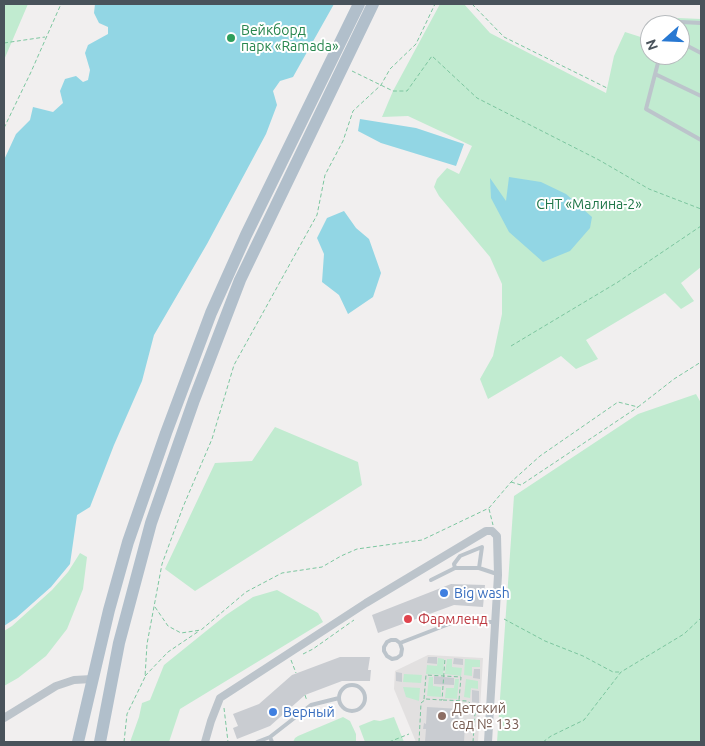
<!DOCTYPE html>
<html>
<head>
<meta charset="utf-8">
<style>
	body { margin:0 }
	#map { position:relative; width:705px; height:746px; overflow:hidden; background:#f1efef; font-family:Ubuntu,sans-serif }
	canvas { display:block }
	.frame { position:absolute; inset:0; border:5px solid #49535b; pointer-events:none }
	.north { position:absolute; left:640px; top:15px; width:50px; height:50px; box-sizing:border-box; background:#fff; border:1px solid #b6babd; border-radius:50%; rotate:250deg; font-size:14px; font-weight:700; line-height:20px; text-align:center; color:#49535b }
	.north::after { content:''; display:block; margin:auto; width:18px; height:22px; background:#2878d2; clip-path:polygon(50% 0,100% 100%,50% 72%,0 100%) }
</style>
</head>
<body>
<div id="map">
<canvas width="705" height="746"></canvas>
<div class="frame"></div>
<div class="north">N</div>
</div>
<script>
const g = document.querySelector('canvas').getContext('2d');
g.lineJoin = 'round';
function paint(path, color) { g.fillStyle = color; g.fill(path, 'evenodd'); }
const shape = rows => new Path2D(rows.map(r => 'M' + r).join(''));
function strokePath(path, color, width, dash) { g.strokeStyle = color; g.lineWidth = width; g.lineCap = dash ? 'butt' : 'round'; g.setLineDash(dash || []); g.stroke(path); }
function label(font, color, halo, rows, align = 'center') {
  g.font = font + ' Ubuntu,sans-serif'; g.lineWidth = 4; g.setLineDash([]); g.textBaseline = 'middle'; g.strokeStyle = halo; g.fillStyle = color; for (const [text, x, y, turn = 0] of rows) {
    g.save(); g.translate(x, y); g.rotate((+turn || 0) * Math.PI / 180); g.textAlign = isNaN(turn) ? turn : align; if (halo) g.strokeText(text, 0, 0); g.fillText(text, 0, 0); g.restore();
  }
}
paint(shape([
	[428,655,483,658,478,742,416,742,394,689,395,671]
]), '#e2e0e0');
paint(shape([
	[4,4,28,4,4,60],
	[440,4,464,4,490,33,606,93,614,56,625,32,650,40,650,55,680,55,680,25,672,25,678,18,701,19,701,267,681,283,694,301,681,309,665,293,586,340,598,359,576,369,561,356,488,399,480,379,493,356,502,314,502,284,490,257,439,196,434,187,437,179,447,168,459,174,472,146,408,116,382,117,393,91],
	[696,394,701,403,701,742,497,742,514,496,638,414],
	[275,427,358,462,362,485,195,591,165,569,215,463,252,461],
	[80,553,87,557,83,589,67,629,46,656,18,678,4,686,4,631,12,626,52,590,68,572],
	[277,590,318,613,323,622,180,709,169,742,130,742,139,717,142,703,150,700,164,665,226,615,253,597],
	[438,658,444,659,443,675,426,674,427,665,437,666],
	[447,659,452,659,452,667,462,668,461,676,445,674],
	[465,659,480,660,480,667,472,667,472,676,464,675],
	[404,674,422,675,421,683,403,682],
	[429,677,433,677,433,686,441,687,441,697,427,696],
	[455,679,459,679,457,699,445,698,446,688,454,688],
	[466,679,478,681,478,689,471,688,470,698,464,697],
	[403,687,420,688,419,701,406,697],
	[343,717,350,721,356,734,356,742,293,742,295,738,298,736],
	[394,717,404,742,365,742,359,726,374,720,380,721]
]), '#c1ebd0');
paint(shape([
	[95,4,334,4,293,77,280,81,273,91,277,105,266,134,207,244,154,335,142,381,114,445,90,507,77,515,70,564,51,587,16,618,4,626,4,160,16,134,30,120,33,107,53,112,63,103,60,91,65,79,76,76,83,82,88,80,90,70,85,53,88,45,108,34,108,27,99,23,94,13],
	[360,119,416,128,464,144,456,166,381,143,358,131],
	[509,177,541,182,566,194,592,217,590,228,570,251,543,262,509,232,491,198,490,178,506,201],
	[344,211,356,228,369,239,381,273,373,297,348,314,339,295,322,282,324,254,317,238,327,218]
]), '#92d6e4');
paint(shape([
	[451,584,485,585,483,607,454,605,378,633,372,615],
	[340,657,370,657,368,670,371,670,370,681,342,681,305,695,270,726,237,739,233,728,238,726,233,714,259,704,292,675],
	[428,657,437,657,437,664,427,663],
	[454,658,463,659,463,665,453,664],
	[474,669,480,669,480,679,473,678],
	[396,672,402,673,402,682,396,681],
	[434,676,454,678,454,685,434,684],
	[472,690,479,691,479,703,472,702],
	[427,707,460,709,459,725,465,725,464,742,425,742,426,729,423,729,424,723,426,724]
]), '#c9ccd1');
strokePath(shape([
	[472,4,504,37,607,88],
	[4,43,45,37],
	[352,71,393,91,407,91,432,56,477,98,599,160,649,189,701,209],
	[4,128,31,72,61,4],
	[511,346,618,282,701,226],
	[511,482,521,485,638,407],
	[489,509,493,525],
	[155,607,168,626,181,633,201,630,246,592,282,573,322,567,341,556,357,549,422,540,489,508,511,482,540,456,618,402,638,407,674,379,701,362],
	[504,619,545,641,583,656,613,672,620,672],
	[303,654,313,649,354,620],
	[291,660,296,673],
	[145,676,168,652,199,631],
	[305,695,307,701],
	[424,699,426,675,444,676,461,677,459,700],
	[443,700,467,701,474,706,475,713,473,742],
	[224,708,228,742],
	[124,742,127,714,145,677,147,644,162,564,183,507,212,439,234,365,317,215,325,175,343,141,353,111,381,85,390,69,416,44,435,4],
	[389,742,409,734],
	[419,742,421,703,426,699,442,700,445,658],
	[543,742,551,736,584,720,621,672,684,634,701,618]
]), '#7cc69f', 1, [4, 2.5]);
strokePath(shape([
	[679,25,681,22,701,23],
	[680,42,701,53],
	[660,55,646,109,701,140],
	[655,74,701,96],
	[479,568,482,547,460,556,454,564,455,568,479,568,497,574],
	[431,580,455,568],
	[400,643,402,649,401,655,397,658,392,659,387,656,384,651,384,647,387,642,391,640,396,640,400,643,454,622,494,622],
	'339 698a13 13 0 1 1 26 0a13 13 0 1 1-26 0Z',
	[257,742,270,737],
	[272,742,270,737,311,705,339,698]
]), '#bcc4cb', 4);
strokePath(shape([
	[4,718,56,686,74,680,92,679],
	[205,742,211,721,220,698,366,603,486,531,492,531,497,536,498,575,488,742]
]), '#bcc4cb', 8);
strokePath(shape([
	[78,742,109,610,128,542,166,433,211,313,246,235,359,4],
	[100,742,119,643,151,523,194,400,240,280,373,4]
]), '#b1bfcb', 12);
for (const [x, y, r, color] of [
	[231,38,5,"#2e9e5b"],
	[444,593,5,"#3f7fe0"],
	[408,619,5,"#e0444e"],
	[273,712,5,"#3f7fe0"],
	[442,716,5,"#8d6e63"]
]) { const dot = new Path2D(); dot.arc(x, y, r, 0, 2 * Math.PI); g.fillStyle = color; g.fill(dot); strokePath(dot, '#fff', 2); }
label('14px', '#27864d', '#fff', [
	["Вейкборд",241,30],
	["парк «Ramada»",241,46]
], 'left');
label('14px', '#1f7648', '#fff', [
	["СНТ «Малина-2»",589,204]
]);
label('14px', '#366cbe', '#fff', [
	["Big wash",454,593],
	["Верный",283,712]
], 'left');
label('14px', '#be3a42', '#fff', [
	["Фармленд",418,619]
], 'left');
label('14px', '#785e54', '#fff', [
	["Детский",452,708],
	["сад № 133",452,724]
], 'left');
</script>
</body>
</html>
